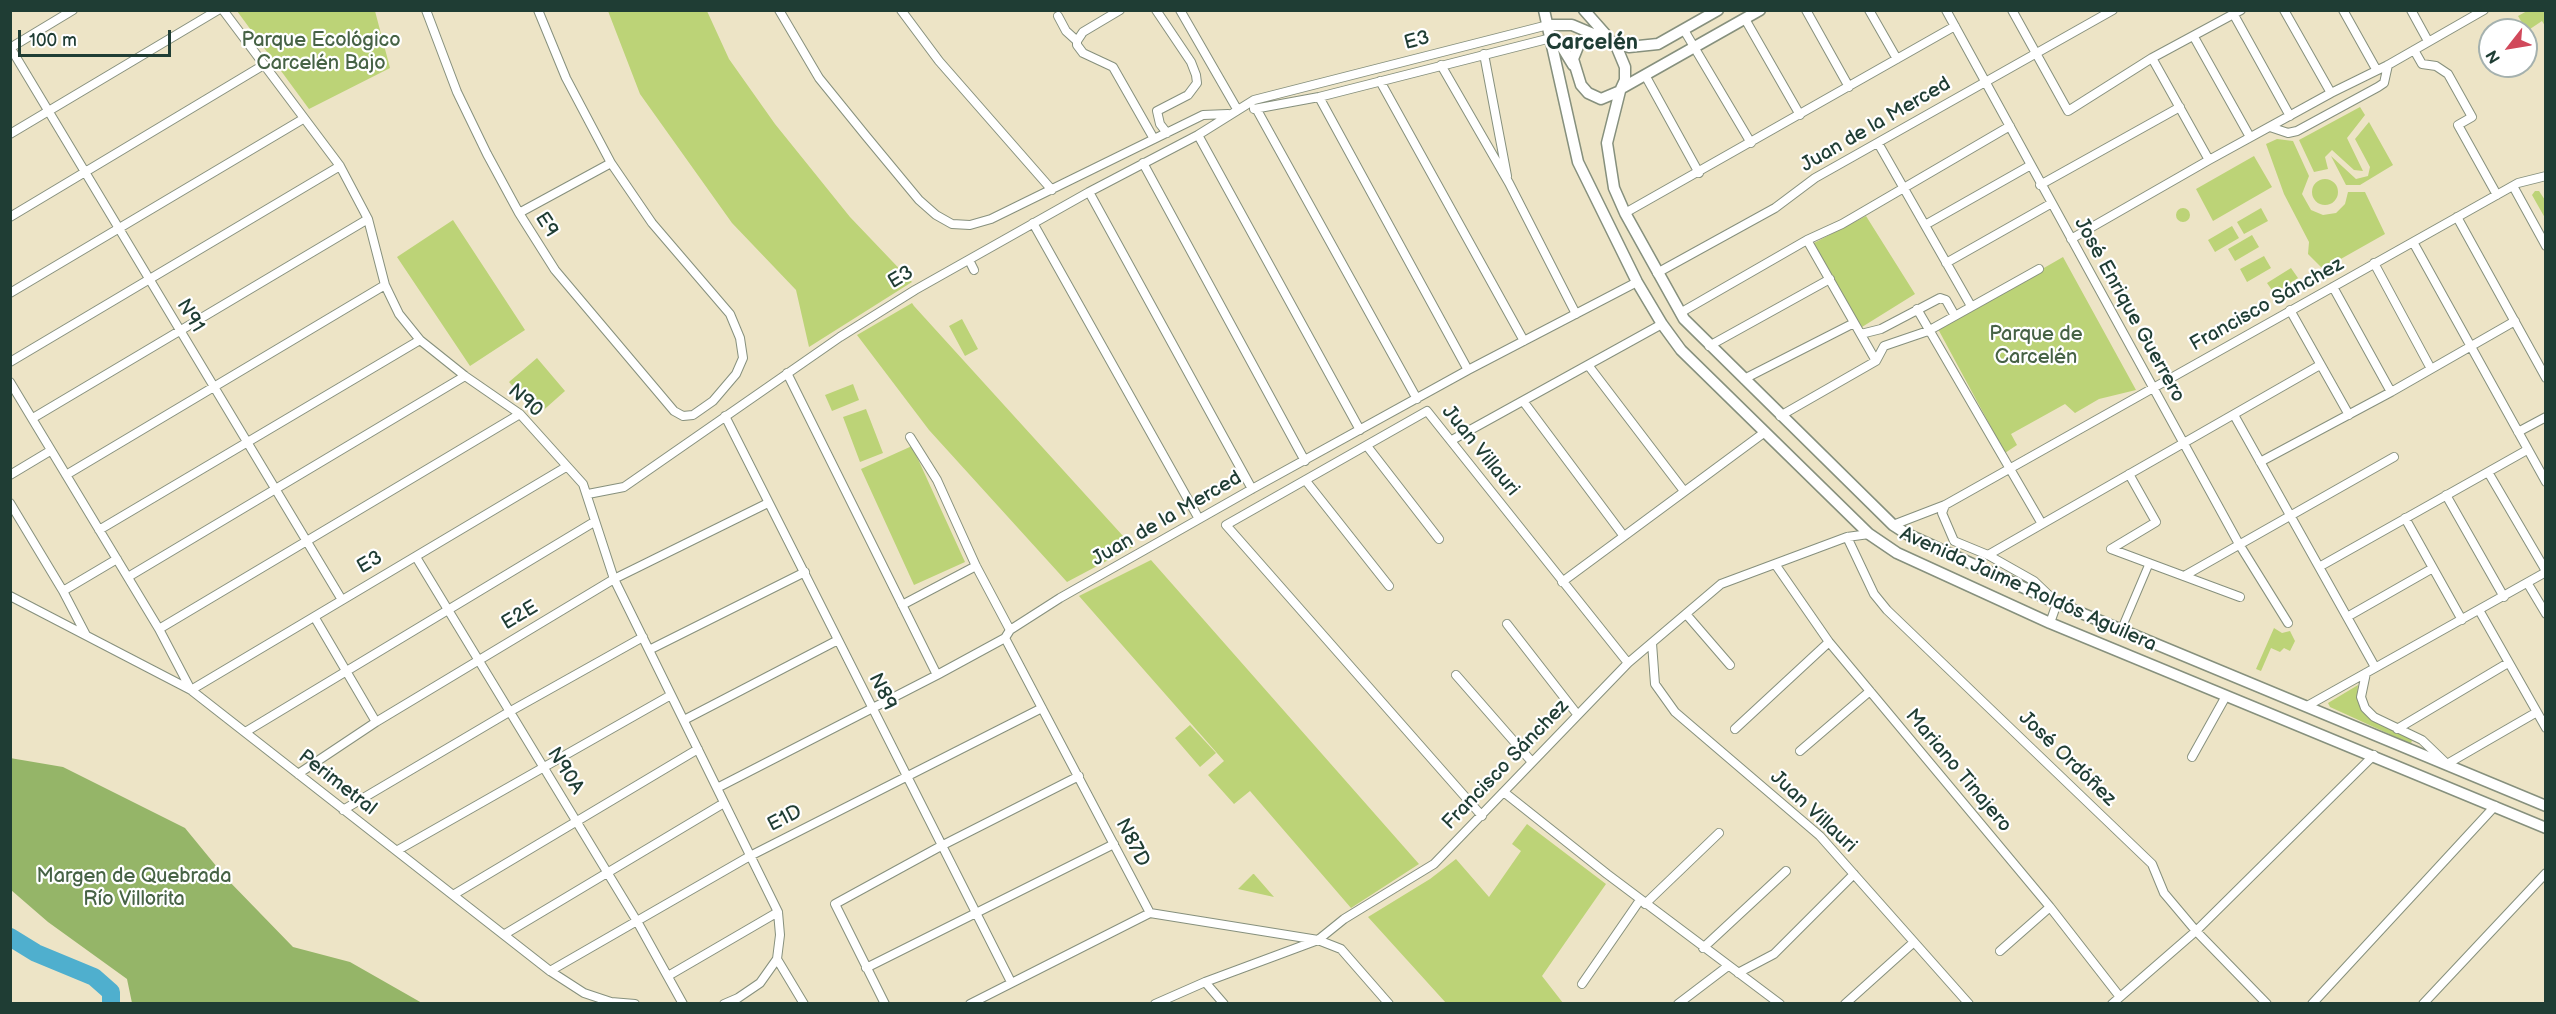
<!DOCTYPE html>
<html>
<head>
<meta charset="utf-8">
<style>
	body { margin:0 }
	#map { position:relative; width:2556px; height:1014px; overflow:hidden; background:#ede4c6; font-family:"Balsamiq Sans",sans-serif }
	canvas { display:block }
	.frame { position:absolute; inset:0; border:12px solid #1f3d34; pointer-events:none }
	.north { position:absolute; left:2478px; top:18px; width:60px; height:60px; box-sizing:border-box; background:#fff; border:2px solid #a5b1ae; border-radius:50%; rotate:239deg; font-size:16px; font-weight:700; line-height:24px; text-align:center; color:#1f3d34 }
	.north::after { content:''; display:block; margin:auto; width:21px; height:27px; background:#d1495b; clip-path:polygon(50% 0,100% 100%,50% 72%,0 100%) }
	.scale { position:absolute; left:18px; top:30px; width:153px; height:27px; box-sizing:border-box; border:3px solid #1f3d34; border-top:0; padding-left:8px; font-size:18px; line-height:21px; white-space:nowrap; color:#1f3d34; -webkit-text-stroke:4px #fff; paint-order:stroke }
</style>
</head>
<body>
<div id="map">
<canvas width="2556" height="1014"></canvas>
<div class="frame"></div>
<div class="north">N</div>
<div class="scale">100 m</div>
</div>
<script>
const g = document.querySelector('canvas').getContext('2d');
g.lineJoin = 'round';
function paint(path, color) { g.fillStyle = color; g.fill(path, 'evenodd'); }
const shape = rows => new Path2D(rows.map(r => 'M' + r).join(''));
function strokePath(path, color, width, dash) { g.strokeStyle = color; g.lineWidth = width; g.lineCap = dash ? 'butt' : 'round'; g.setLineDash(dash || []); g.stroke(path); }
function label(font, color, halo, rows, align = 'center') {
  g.font = font + ' "Balsamiq Sans",sans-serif'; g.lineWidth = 4.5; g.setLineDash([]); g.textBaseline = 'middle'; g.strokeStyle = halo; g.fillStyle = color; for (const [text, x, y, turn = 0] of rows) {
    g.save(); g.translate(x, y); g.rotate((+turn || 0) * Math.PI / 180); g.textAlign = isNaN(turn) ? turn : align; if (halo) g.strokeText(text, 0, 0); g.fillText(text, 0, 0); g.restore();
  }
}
paint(shape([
	[237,11,375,11,390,68,309,109],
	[608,11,707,11,729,59,775,124,850,217,912,282,809,347,796,290,732,223,640,94],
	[2527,11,2545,11,2545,26,2542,21,2527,31,2518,16],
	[2360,107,2365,115,2347,138,2363,171,2354,170,2332,150,2325,157,2328,169,2314,172,2299,140],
	[2369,122,2393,165,2360,185,2346,185,2331,156,2356,179,2368,176,2370,167,2355,139],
	[2277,139,2293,141,2309,176,2302,194,2311,210,2323,215,2336,213,2345,204,2348,192,2365,192,2385,234,2323,269,2308,254,2309,242,2284,194,2266,144],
	[2254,156,2272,187,2213,221,2196,189],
	'2312 192a13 13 0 1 1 26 0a13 13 0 1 1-26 0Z',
	[2535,191,2539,191,2545,200,2545,218,2532,195],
	[2261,208,2268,221,2244,234,2237,222],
	'2176 215a7 7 0 1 1 14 0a7 7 0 1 1-14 0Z',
	[1866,216,1915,294,1862,327,1812,244],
	[453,220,525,330,470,366,397,257],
	[2232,226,2239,238,2215,252,2208,240],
	[2252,235,2259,247,2235,261,2228,249],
	[2264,256,2271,268,2247,282,2240,269],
	[2063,257,2136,390,2099,399,2075,413,2065,404,2011,434,2017,445,2005,453,1938,329],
	[2291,268,2298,278,2274,293,2267,283],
	[912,303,914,306,1133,547,1067,582,929,430,857,335],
	[962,319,978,349,965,356,949,326],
	[537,358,565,391,538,415,509,382],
	[853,384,859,400,832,411,825,395],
	[866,409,883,453,860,462,843,417],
	[912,446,965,562,914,585,861,469],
	[1151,560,1419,864,1351,908,1250,791,1234,804,1208,775,1224,761,1079,596],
	[2274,628,2282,633,2290,631,2295,641,2290,651,2284,648,2280,652,2271,648,2261,671,2256,669],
	[2358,685,2357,698,2361,709,2412,740,2411,744,2330,707,2328,703],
	[1190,725,1216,753,1200,767,1175,738],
	[1527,824,1606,884,1542,976,1563,1003,1446,1003,1368,917,1430,879,1456,859,1489,897,1521,851,1512,844],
	[1253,874,1254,874,1274,897,1238,889]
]), '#bcd377');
paint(shape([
	[10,758,63,767,185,828,226,878,293,947,350,962,422,1003,132,1003,127,979,48,922,11,890]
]), '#95b568');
strokePath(shape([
	[10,937,36,953,94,977,111,992,111,1004]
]), '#4fafce', 18);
const pedestrian = shape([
	[2121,630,2149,564]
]);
const minor = shape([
	[223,10,340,166,368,219,385,285,399,314,420,340,465,376,520,414,583,484,614,579,778,912,780,935,777,959,760,983,738,998,724,1004],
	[426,10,457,92,487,154,519,213,555,270,674,411,683,416,693,415,713,401,736,374,743,358,740,338,730,314,652,223,611,163,566,78,538,10],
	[779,10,819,78,866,136,919,200,936,215,952,224,970,225,991,219,1203,115,1228,114],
	[901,10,939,61,1052,190],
	[1120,10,1083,32,1077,41,1077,45,1083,53,1113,67,1154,139],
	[1156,10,1191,62,1196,75,1197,83,1188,95,1157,111,1160,124,1167,133],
	[1180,10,1237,109],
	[1806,10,1849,87],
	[1869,10,1897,59],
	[1946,10,2239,544,2288,623],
	[2012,10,2068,111,2152,58,2241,10],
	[2284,10,2331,93],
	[2343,10,2376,69],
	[2411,10,2428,41],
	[2234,15,2290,116],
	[1058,16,1066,31,1077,41],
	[1745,19,1800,115],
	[1684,30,1751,143],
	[2194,37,2250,137],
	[10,47,342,600],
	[10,48,73,10],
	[2414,50,2422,64,2436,66,2448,74,2472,117,2458,125,2497,195],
	[1484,54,1507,176],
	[2152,58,2209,160],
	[1441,65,1509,183,1576,314],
	[1645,75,1699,173],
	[1380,81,1524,341],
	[1319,97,1468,370],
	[1254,109,1319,97,1551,38],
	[1257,110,1417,399],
	[2270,127,2288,133,2297,131,2378,87,2384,83,2388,65],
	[10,134,218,10],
	[1198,135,1360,430],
	[1878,143,1971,306],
	[1143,163,1305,461],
	[2040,185,2180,107],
	[2513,186,2546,246],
	[1089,192,1252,489],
	[519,213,611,163],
	[1625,213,1955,26],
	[10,217,262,66],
	[2457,217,2546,378],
	[1033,223,1199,519],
	[1925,225,2031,165],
	[2071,239,2209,160,2331,93,2388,65,2484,10],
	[1807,240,1876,361],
	[2413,242,2546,482],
	[969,260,974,270],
	[1946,263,2052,203],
	[2374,263,2430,367],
	[1657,273,1775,208,1815,178,2113,10],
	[2333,287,2391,392],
	[10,293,303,119],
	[1917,309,2042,524],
	[2290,310,2349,415],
	[1680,313,1807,240,1842,224,2010,126],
	[1861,334,1881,329,1940,298,1946,300,1955,316],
	[1709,346,1830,279],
	[10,362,340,166],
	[1588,365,1684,491],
	[787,373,937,675],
	[1744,379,1854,323],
	[10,382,159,629,191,690,566,467],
	[1523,401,1623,535],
	[2234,415,2375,667],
	[725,416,1011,982],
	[1780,416,1876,361,1884,346,1928,331,2039,269],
	[33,418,368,219],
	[2518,432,2546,417],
	[910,437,937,480,976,566,1010,630],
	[1452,440,1662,324],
	[1367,446,1439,539],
	[2260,462,2391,392,2515,321],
	[2488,472,2546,571],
	[10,475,50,451],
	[66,475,385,285],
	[1306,481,1389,586],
	[588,494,624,487,840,337,915,290,1089,192,1198,135,1254,100,1548,25],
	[2446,495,2504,597],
	[10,503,63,591,86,635],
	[1945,505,1942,513,1954,541,1988,555,2034,581,2057,603,2050,623],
	[2405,518,2462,620],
	[1893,525,1945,505,2518,183,2546,176],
	[99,530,420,340],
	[1847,537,1874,594,1887,610,2152,864,2164,893,2196,931,2267,1004],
	[2111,549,2240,597],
	[2111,549,2156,522,2129,474],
	[1988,555,2320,365],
	[416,557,638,923,683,1004],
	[1775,564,1829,642,2050,907,2120,997],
	[2319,567,2527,450],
	[2184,576,2394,457],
	[128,577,465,376],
	[1562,582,1765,432],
	[2528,584,2546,614],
	[63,591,117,559],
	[10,596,191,690,550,971,584,993,611,1002,635,1004],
	[902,605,976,566],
	[2479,610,2546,728],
	[1686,614,1730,665],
	[2347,617,2433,568],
	[315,618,376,722],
	[1507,624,1577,714],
	[159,629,520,414],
	[1005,638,1150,913],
	[1652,643,1655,684,1675,712,1820,836,1969,1004],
	[649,650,805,572],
	[2366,673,2361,697,2365,708,2374,717,2422,740,2447,764,2537,712],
	[1456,675,1532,762],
	[2307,706,2546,572],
	[684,720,838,640],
	[1735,729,1829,642],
	[2397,729,2508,663],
	[247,731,594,522],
	[1800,751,1870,691],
	[2192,757,2226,696],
	[298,774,376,722,614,579,768,503],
	[717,788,937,675,1005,638,1010,630,1060,598,1252,489,1468,370,1637,282],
	[1505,793,1607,874,1780,1004],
	[343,810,509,712,643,637],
	[1482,816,1226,525,1427,411,1628,663],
	[398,850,671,695],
	[453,895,698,749],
	[1645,904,1719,833],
	[1150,913,1318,940,1341,949,1389,1004],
	[505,934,724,803],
	[1703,948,1786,871],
	[2000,951,2050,907],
	[777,959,804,1004],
	[866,968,1114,844],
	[550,971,750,856,1042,708],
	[1738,973,1774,954,1854,874],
	[668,976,778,912],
	[1205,982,1224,1004],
	[1582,984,1640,900],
	[885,1004,835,904,941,846,1079,776],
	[970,1004,1150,913],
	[1155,1004,1205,982,1318,940,1344,919,1434,864,1628,663,1721,584,1847,537,1869,534],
	[1678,1004,1728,966],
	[1845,1004,1914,942],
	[2112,1004,2196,931,2374,755],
	[2312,1004,2495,806],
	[2423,1004,2546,873]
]);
const tertiary = shape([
	[1544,10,1578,162,1637,282,1662,324,1681,350,1869,534,1897,553,2050,623,2546,828],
	[1584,10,1607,36],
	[1548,25,1572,25,1598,36],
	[1598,36,1615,43,1625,67,1625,80,1620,91,1601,99,1588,93,1581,85,1573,59,1579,44,1588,37,1598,36],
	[1551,38,1559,42,1573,65],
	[1615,43,1629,47,1658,44,1718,10],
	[1622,88,1760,10],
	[1620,91,1607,143,1614,188,1625,213,1684,319,1893,525,1907,534,2057,603,2546,806]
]);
strokePath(pedestrian, '#86907d', 9);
strokePath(minor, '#86907d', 10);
strokePath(tertiary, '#86907d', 13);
strokePath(pedestrian, '#fff', 7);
strokePath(minor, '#fff', 8);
strokePath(tertiary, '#fff', 10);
label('20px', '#466245', '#fff', [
	["Parque Ecológico",321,41],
	["Carcelén Bajo",321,64],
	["Parque de",2036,335],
	["Carcelén",2036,358],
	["Margen de Quebrada",134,877],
	["Río Villorita",134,900]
]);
label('20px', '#1f3d34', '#fff', [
	["E3",1417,41,-15],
	["Juan de la Merced",1876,125,-30],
	["E9",546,225,57],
	["E3",901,278,-31],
	["Francisco Sánchez",2267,305,-29],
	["José Enrique Guerrero",2129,310,61],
	["N91",190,316,59],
	["N90",525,401,41],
	["Juan Villauri",1480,451,51],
	["Juan de la Merced",1167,519,-30],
	["E3",370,563,-30],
	["Avenida Jaime Roldós Aguilera",2028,590,24],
	["E2E",520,616,-31],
	["N89",882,692,64],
	["José Ordóñez",2067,759,44],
	["Francisco Sánchez",1506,765,-46],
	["N90A",565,771,58],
	["Mariano Tinajero",1958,771,50],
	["Perimetral",337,783,38],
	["Juan Villauri",1813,812,43],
	["E1D",785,819,-27],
	["N87D",1132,843,63]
]);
label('bold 22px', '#1f3d34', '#fff', [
	["Carcelén",1592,43]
]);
</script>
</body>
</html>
